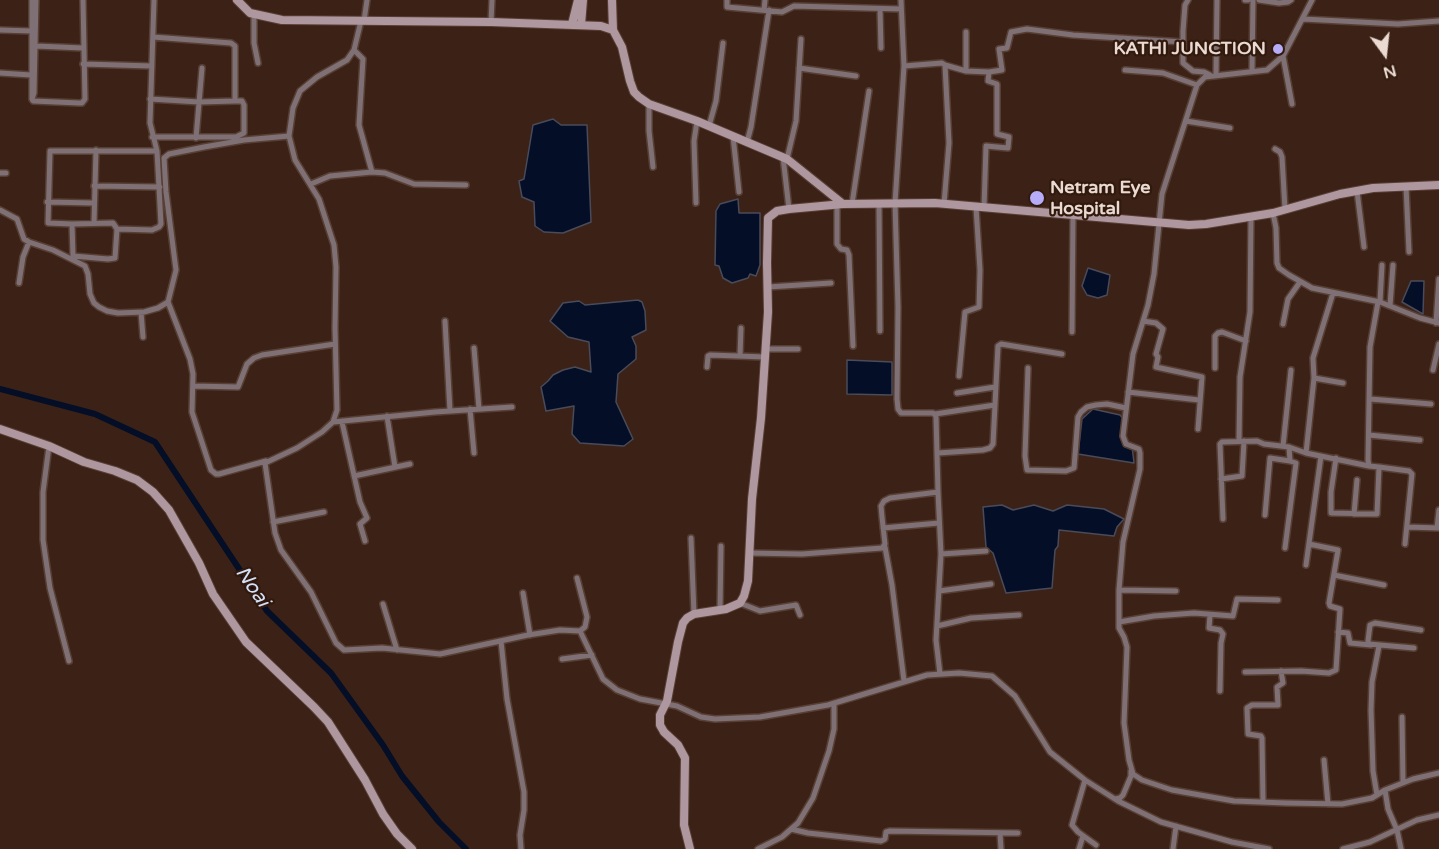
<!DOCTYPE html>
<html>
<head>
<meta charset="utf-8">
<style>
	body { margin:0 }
	#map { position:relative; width:1439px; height:849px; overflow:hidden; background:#3c2216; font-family:"Varela Round",sans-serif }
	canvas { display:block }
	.north { position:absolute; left:1355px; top:24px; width:60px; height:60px; -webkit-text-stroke:4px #31190d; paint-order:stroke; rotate:165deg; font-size:16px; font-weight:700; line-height:24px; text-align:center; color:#ebdad2 }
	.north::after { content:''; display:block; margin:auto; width:21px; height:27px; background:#ebdad2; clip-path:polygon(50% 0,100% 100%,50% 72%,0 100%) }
</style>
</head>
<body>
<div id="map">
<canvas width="1439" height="849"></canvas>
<div class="north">N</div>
</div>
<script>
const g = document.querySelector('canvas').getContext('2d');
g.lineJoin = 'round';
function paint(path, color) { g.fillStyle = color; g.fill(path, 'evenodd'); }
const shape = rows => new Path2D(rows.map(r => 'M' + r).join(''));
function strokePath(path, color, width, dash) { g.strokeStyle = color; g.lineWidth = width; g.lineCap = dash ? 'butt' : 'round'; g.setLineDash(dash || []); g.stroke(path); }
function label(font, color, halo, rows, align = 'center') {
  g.font = font + ' "Varela Round",sans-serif'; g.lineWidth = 4.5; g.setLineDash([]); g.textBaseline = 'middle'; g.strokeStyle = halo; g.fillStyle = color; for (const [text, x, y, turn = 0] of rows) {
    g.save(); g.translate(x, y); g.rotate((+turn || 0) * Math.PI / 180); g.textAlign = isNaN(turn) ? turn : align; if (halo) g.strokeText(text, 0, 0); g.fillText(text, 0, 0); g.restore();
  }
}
const water = shape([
	[553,119,561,125,587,125,591,222,563,233,544,232,535,226,534,202,522,197,519,181,524,179,533,125,553,119],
	[738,199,739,213,760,213,760,265,756,276,750,274,748,278,732,283,723,278,719,266,715,265,716,211,720,204,738,199],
	[1088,268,1110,275,1107,295,1098,298,1087,295,1082,286,1088,268],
	[1411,281,1424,281,1423,314,1402,302,1411,281],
	[638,300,642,302,645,311,646,330,632,337,636,346,636,359,618,374,616,402,633,439,624,446,580,443,572,434,574,406,546,411,541,387,548,381,553,375,563,370,575,367,591,372,589,342,568,337,550,321,563,303,579,301,585,305,638,300],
	[847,360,892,362,892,395,847,394,847,360],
	[1093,409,1120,415,1126,422,1125,442,1132,446,1134,463,1078,454,1082,419,1093,409],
	[1002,505,1013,510,1034,505,1053,511,1067,505,1104,509,1124,519,1117,527,1114,536,1059,530,1058,546,1055,550,1052,588,1006,593,993,553,986,547,983,507,1002,505]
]);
paint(water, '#040e26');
strokePath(water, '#494b5a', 1.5);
strokePath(shape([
	[0,389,95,414,155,442,267,611,331,673,383,745,402,776,439,822,466,849]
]), '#040e26', 6);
const street = shape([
	[727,0,727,7,782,12,794,6,901,9],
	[1188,0,1185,5,1183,31,1183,63,1193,71,1204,72,1210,75],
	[1245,0,1248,0],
	[1259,0,1279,3,1288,2,1291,0],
	[1312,0,1283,56,1267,70,1205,77,1197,85,1162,194,1154,274,1148,305,1133,354,1123,436,1126,444,1139,449,1140,453,1140,469,1123,542,1119,590,1119,628,1124,637,1127,647,1124,723,1129,760,1133,774,1142,780,1172,790,1234,801,1286,803,1342,804,1372,798,1385,790,1413,779,1439,773],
	[880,9,881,48],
	[764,10,765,0],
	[254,15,254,43,258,63],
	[1303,19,1398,24,1439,21],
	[361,21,354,50,347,60,317,77,300,91,293,108,289,136,295,160,319,199,334,245,336,267,335,328,337,410,333,422,322,432,297,448,265,463,275,533,281,550,311,592,336,643,344,650,382,648,440,654,528,635,560,630,580,631,603,679,617,690,640,699,677,706,701,717,715,719,760,717,828,705,927,675,959,673,992,676,1015,696,1050,752,1085,780,1118,801,1161,822,1232,842,1269,849],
	[364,21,367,0],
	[491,22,492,0],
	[0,30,32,31],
	[36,46,83,48],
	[354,50,363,59,359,125,372,172],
	[1283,56,1292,104],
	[83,64,152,66],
	[945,65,966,71,989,72,1002,70,999,49,1007,48,1011,32,1027,29,1073,35,1183,42],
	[904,66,942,63,945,65,949,143,944,204],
	[799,68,856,76],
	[1125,70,1163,73,1197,85],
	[966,71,966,32],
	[1252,71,1253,0],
	[0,73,31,75],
	[1216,75,1217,0],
	[32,99,33,101,79,103,82,103,85,99,83,0],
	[32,99,34,93,36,0],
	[32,99,32,0],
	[150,99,199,102,235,101],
	[649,104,649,131,653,167],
	[1186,121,1230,128],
	[709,126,716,101,723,43],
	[733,136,739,192],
	[152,137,236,137,244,133,244,105,242,101,235,101,235,46,231,43,153,37],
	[196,138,202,68],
	[747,142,751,127,769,10],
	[1275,149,1280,152,1282,157,1285,209],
	[783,157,789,209],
	[787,159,796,121,801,39],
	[0,173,6,173],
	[311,184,330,176,372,172,385,173,414,184,466,185],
	[94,186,160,187],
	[1406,186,1409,252],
	[1357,191,1364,247],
	[47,202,93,203],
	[696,203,694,141,697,121],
	[837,204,837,244,841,249,847,250,849,255,853,346],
	[852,204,869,91],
	[879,204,880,331],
	[984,208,986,146,1008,148,1009,137,997,134,997,84,988,81,989,72],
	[0,210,17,219,24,239,29,242,53,250,85,266,88,274,90,294,94,303,99,307,107,311,118,313,144,312,158,308,168,302,176,270,166,192,164,158,169,154,204,147,244,140,289,136],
	[1273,213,1276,228,1277,263,1279,268,1289,275,1312,288,1380,302,1420,318,1439,323],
	[94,223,96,150],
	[72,224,48,223,50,151,157,151],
	[117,229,115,258,108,259,73,256,72,224,113,223,117,229,152,230,159,227,161,224,157,151,150,123,154,0],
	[19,283,23,257,29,242],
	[768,287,831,283],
	[1333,293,1313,358,1314,378,1306,453,1369,466],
	[168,302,190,359,193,374,192,412,211,470,216,474,219,474,266,461],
	[1380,302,1382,265],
	[1390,306,1393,265],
	[141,312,143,337],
	[445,321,450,411],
	[1143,321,1156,323,1163,329,1156,354,1158,357,1156,367,1202,377,1198,429],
	[1436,323,1439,279],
	[1283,324,1288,299,1300,282],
	[1072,332,1073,215],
	[474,348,479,409],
	[766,349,798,349],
	[740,356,741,328],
	[707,367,708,356,710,355,765,357],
	[1028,368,1025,456,1027,470,1066,471,1074,468,1078,417,1081,412,1087,407,1096,405,1107,404,1126,408],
	[1215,368,1215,336,1218,333,1222,332,1246,341],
	[1433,370,1439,344],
	[959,376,965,312,979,307,980,270,976,207],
	[1314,378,1343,383],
	[193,386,238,387,247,364,254,358,262,355,335,344],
	[1128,392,1199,400],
	[957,393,995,387],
	[1370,399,1431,404],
	[470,409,474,453],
	[935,414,995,405],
	[387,416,395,467],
	[333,422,435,412,512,407],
	[342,422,360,502,367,518,360,524,365,541],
	[1369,435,1420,440],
	[1239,440,1240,377,1250,312,1251,217],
	[49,446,43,492,43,540,50,588,69,661],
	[1283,446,1291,370],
	[938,453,983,450,990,448,993,444,998,346,1001,344,1062,354],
	[1336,458,1331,492,1331,513,1377,514,1379,467,1369,466,1368,460,1370,347,1378,302],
	[1379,467,1409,471,1412,474,1405,544],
	[354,476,410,464],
	[1221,479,1242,476,1244,441],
	[938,492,941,554,936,640,940,674],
	[1354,514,1357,480],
	[1265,515,1270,458,1290,461],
	[1223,519,1220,444,1222,442,1257,441,1264,444,1289,447,1306,453],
	[273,522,324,512],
	[1407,527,1439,528],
	[883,528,939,523],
	[1437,528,1439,510],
	[691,538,694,614],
	[885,547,892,585,904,681],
	[1285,548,1296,463,1290,461,1289,447],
	[749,553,802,554,882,548,885,544,882,517,881,506,884,501,890,498,938,492,936,416,933,413,901,413,898,409,897,399,898,307,895,203,904,66,901,0],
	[941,554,986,551],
	[1306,565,1321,456],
	[1334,575,1384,585],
	[577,578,587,617,585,627,580,631],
	[1119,590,1176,591],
	[939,591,991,584],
	[523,593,530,635],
	[740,603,760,611,796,605,800,615],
	[383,604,397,650],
	[720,610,721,546],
	[1210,615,1209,628,1220,630,1223,634,1221,643,1220,691],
	[1119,622,1154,616,1194,613,1233,616,1237,599,1278,600],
	[937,626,971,618,1019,615],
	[1338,632,1348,633,1350,643,1371,645],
	[501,641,507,699,524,792,524,810,520,835,521,849],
	[1414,648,1369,644,1368,641,1370,625,1375,623,1421,630],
	[562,659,592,655],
	[1245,672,1301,671,1329,673,1336,670,1340,609,1330,606,1329,603,1338,550,1309,544],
	[1402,717,1403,783],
	[1324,760,1328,804],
	[1085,780,1072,825,1078,832,1096,845],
	[1385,790,1388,809,1397,830,1401,849],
	[1377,795,1373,771,1371,710,1372,682,1379,646],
	[1115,799,1120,798,1123,795,1131,776,1131,771],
	[1263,801,1262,738,1261,736,1248,734,1247,708,1252,705,1278,705,1277,687,1283,683,1281,671],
	[791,829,808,833,881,841,885,839,886,832,890,831,1018,833],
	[1000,833,1001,849],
	[758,849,782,837,798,823,813,798,829,751,834,729,834,704],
	[1079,849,1083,836],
	[1173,849,1176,826],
	[1343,849,1370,842,1417,820,1439,815]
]);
const secondary = shape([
	[237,0,250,13,282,20,491,22,601,26,613,30],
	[612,0,613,30,622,47,630,81,634,92,639,97,649,104,697,121,787,159,843,204,935,203,1189,225,1206,224,1273,213,1340,194,1373,188,1439,185],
	[572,24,578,0],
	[581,25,583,0],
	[0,429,49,446,84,462,115,471,137,480,153,492,169,510,199,563,213,594,246,642,314,707,328,722,365,780,383,814,397,834,412,849],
	[690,849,684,825,685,758,678,745,664,732,660,725,660,715,667,701,678,642,683,623,687,618,694,614,726,609,740,603,744,596,748,581,752,499,761,418,768,312,767,263,768,218,777,211,789,209,843,204]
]);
strokePath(street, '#583f34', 8);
strokePath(secondary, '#583f34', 10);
strokePath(street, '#7f7075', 5);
strokePath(secondary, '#af97a0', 8);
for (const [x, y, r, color] of [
	[1278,49,6,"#b6acf8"],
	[1037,198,8,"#b6acf8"]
]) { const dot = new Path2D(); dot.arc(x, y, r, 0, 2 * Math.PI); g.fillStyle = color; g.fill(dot); strokePath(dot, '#31190d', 2); }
label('bold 18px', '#ebdad2', '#31190d', [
	["KATHI JUNCTION",1266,49],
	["Netram Eye",1050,188,"left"],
	["Hospital",1050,209,"left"]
], 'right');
label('italic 20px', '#d5e1f7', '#31190d', [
	["Noai",252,587,56]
]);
</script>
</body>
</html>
